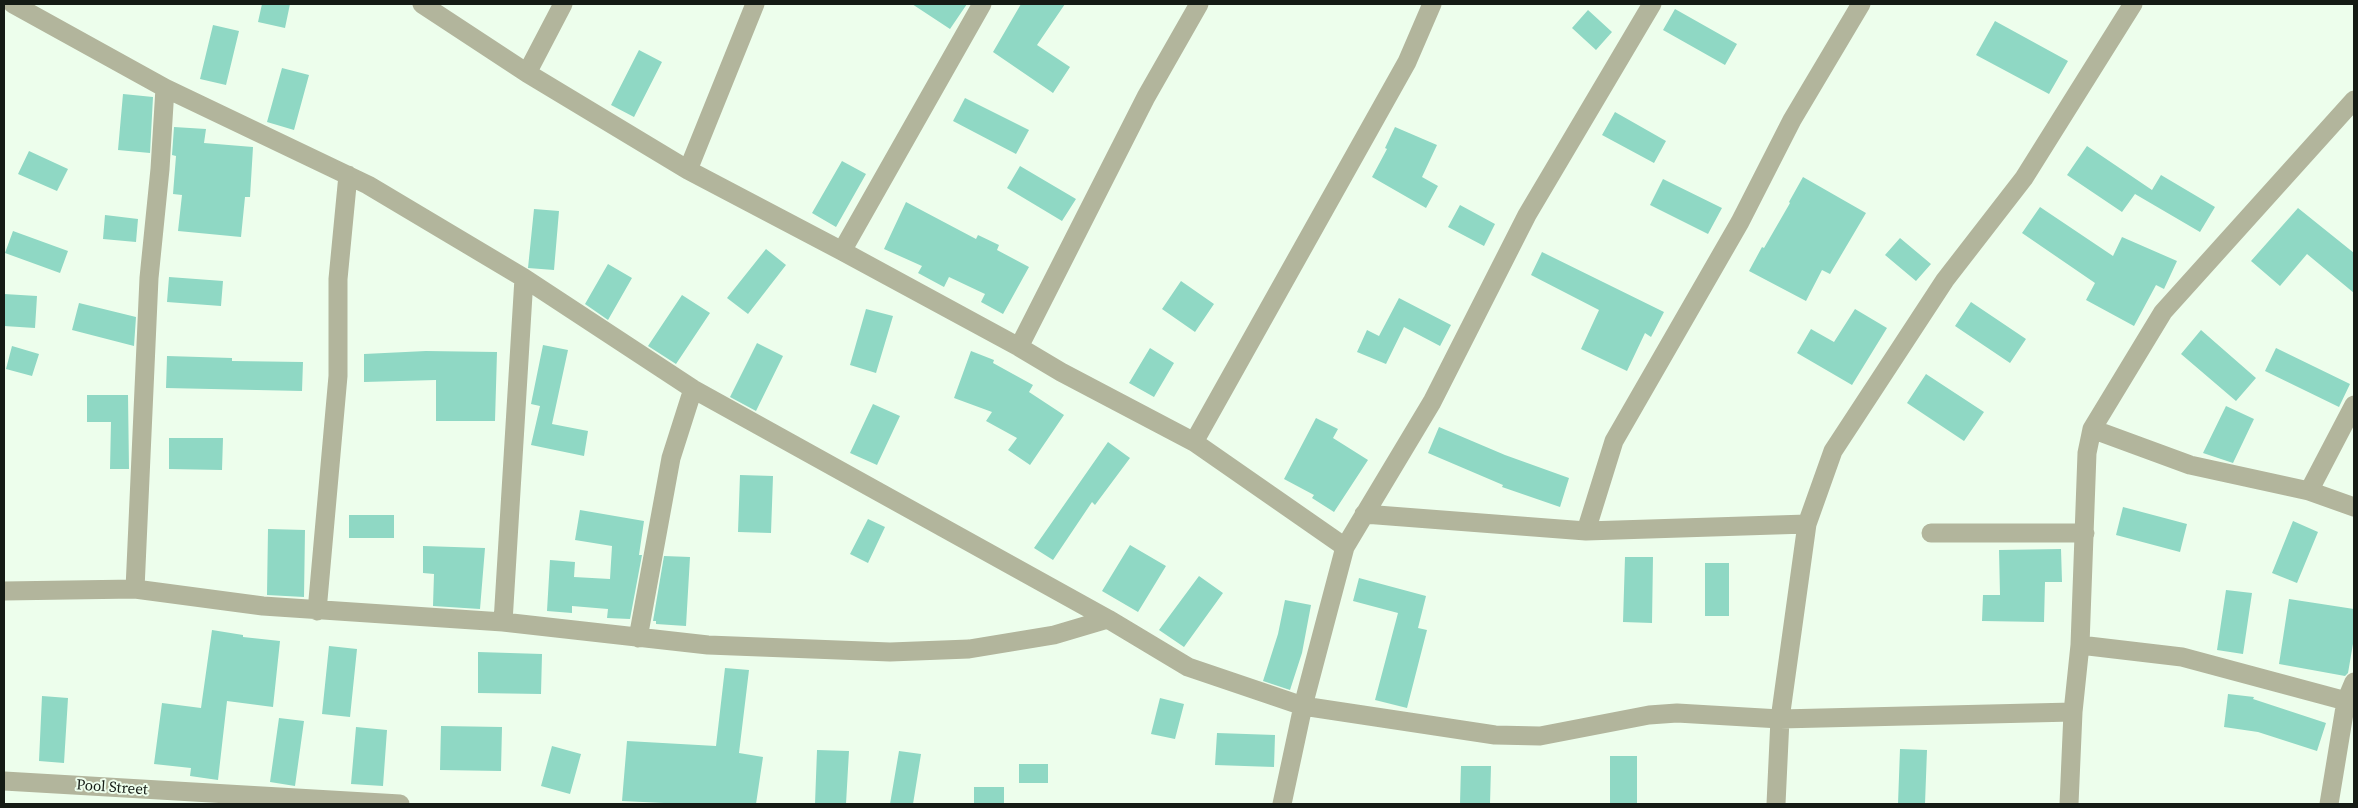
<!DOCTYPE html>
<html>
<head>
<meta charset="utf-8">
<style>
	body { margin:0 }
	#map { position:relative; width:2358px; height:808px; overflow:hidden; background:#edfeec; font-family:"Source Serif 4",serif }
	canvas { display:block }
	.frame { position:absolute; inset:0; border:5px solid #151b15; pointer-events:none }
</style>
</head>
<body>
<div id="map">
<canvas width="2358" height="808"></canvas>
<div class="frame"></div>
</div>
<script>
const g = document.querySelector('canvas').getContext('2d');
g.lineJoin = 'round';
function paint(path, color) { g.fillStyle = color; g.fill(path, 'evenodd'); }
const shape = rows => new Path2D(rows.map(r => 'M' + r).join(''));
function strokePath(path, color, width, dash) { g.strokeStyle = color; g.lineWidth = width; g.lineCap = dash ? 'butt' : 'round'; g.setLineDash(dash || []); g.stroke(path); }
function label(font, color, halo, rows, align = 'center') {
  g.font = font + ' "Source Serif 4",serif'; g.lineWidth = 4; g.setLineDash([]); g.textBaseline = 'middle'; g.strokeStyle = halo; g.fillStyle = color; for (const [text, x, y, turn = 0] of rows) {
    g.save(); g.translate(x, y); g.rotate((+turn || 0) * Math.PI / 180); g.textAlign = isNaN(turn) ? turn : align; if (halo) g.strokeText(text, 0, 0); g.fillText(text, 0, 0); g.restore();
  }
}
paint(shape([
	[262,4,290,4,285,28,258,22],
	[912,4,967,4,950,29],
	[1021,4,1065,4,1037,45,1070,67,1053,93,993,52],
	[1675,9,1737,44,1725,65,1663,30],
	[1588,10,1612,32,1596,50,1572,28],
	[1995,21,2068,61,2049,94,1976,55],
	[213,25,239,31,226,85,200,79],
	[639,50,662,62,634,117,611,105],
	[282,68,309,75,294,130,267,122],
	[123,94,153,97,150,153,118,150],
	[965,98,1029,130,1016,154,953,121],
	[1615,112,1666,141,1654,163,1602,135],
	[174,127,206,129,204,143,253,147,250,197,245,197,241,237,178,231,182,195,173,194,176,156,172,155],
	[1395,127,1437,145,1422,177,1438,186,1426,208,1372,177,1387,149,1385,148],
	[2087,146,2152,190,2161,175,2215,207,2200,232,2135,194,2122,212,2067,175],
	[29,151,68,169,57,191,18,174],
	[842,161,866,174,836,227,812,213],
	[1020,166,1076,199,1062,221,1007,188],
	[1803,177,1866,213,1830,274,1822,270,1806,301,1749,271,1762,247,1764,248,1790,203,1789,202],
	[1663,179,1722,208,1708,234,1650,205],
	[906,202,976,239,978,235,999,245,997,250,1029,267,1003,314,981,302,985,294,949,277,944,287,918,273,922,266,884,249],
	[1460,205,1495,224,1484,246,1448,227],
	[2040,207,2113,256,2122,237,2177,261,2164,289,2156,285,2134,326,2086,300,2095,283,2022,233],
	[2298,208,2354,253,2354,293,2307,254,2280,286,2251,261],
	[534,209,559,211,554,270,528,268],
	[105,215,138,219,136,242,103,239],
	[13,231,68,251,60,273,5,253],
	[1900,238,1931,264,1916,281,1885,255],
	[766,249,786,265,748,314,727,298],
	[1542,252,1664,312,1651,337,1645,333,1627,371,1581,349,1599,310,1531,275],
	[608,264,632,278,608,320,585,304],
	[169,277,223,281,221,306,167,302],
	[1181,281,1214,304,1195,332,1162,309],
	[4,294,37,296,35,328,4,326],
	[682,295,710,313,676,364,648,346],
	[1399,298,1451,325,1440,346,1404,327,1386,364,1357,352,1367,330,1379,336],
	[1971,302,2026,339,2010,363,1955,326],
	[79,303,136,317,134,346,72,330],
	[866,309,893,316,876,373,850,365],
	[1855,309,1887,328,1852,385,1797,353,1811,329,1834,342],
	[2201,330,2256,378,2236,401,2181,354],
	[757,343,783,356,756,411,730,397],
	[543,345,568,350,552,424,588,431,584,456,531,445,540,406,531,404],
	[12,346,39,354,32,376,6,369],
	[1150,348,1174,363,1154,397,1129,383],
	[2276,348,2350,384,2339,407,2265,371],
	[426,351,497,352,495,421,436,421,436,380,364,382,364,354],
	[971,351,994,360,993,363,1033,385,1029,392,1064,415,1030,465,1008,450,1017,438,986,421,992,412,954,398],
	[167,356,232,358,232,361,303,362,302,391,166,388],
	[1926,374,1984,412,1964,441,1907,403],
	[87,395,128,395,129,469,110,469,111,422,87,422],
	[873,404,900,416,877,465,850,453],
	[2226,406,2254,419,2233,463,2203,453],
	[1316,418,1338,429,1333,438,1368,460,1334,512,1312,498,1314,495,1284,479],
	[1439,427,1505,455,1569,478,1560,507,1502,487,1503,485,1428,453],
	[169,438,223,438,222,470,169,469],
	[1108,442,1130,458,1095,505,1092,502,1053,560,1034,548],
	[740,475,773,476,771,533,738,532],
	[2123,507,2187,524,2180,552,2116,535],
	[580,510,644,521,639,555,642,555,630,619,607,618,608,609,572,606,572,613,547,611,550,560,575,562,574,577,610,579,612,546,575,540],
	[349,515,394,515,394,538,349,538],
	[868,519,885,527,868,563,850,554],
	[2293,521,2318,532,2297,583,2272,573],
	[268,529,305,530,304,597,267,595],
	[1130,545,1166,566,1138,612,1102,591],
	[423,546,485,548,480,609,433,606,434,574,423,573],
	[2061,549,2062,582,2045,582,2044,622,1982,621,1983,595,2000,595,1999,550],
	[664,556,690,557,686,626,656,624,656,621,653,621],
	[1625,557,1653,557,1652,623,1623,622],
	[1705,563,1729,563,1729,616,1705,616],
	[1199,576,1223,593,1184,647,1159,630],
	[1359,578,1426,596,1418,628,1427,630,1407,708,1375,700,1398,613,1353,601],
	[2226,590,2252,593,2243,654,2217,650],
	[2289,599,2354,609,2354,638,2348,673,2345,676,2279,664],
	[1285,600,1311,605,1302,653,1290,690,1263,681,1278,634],
	[212,630,243,635,243,637,280,641,273,707,227,701,218,780,190,776,191,768,154,764,162,703,201,708],
	[329,646,357,649,350,717,322,714],
	[478,652,542,654,541,694,478,693],
	[725,668,749,670,739,753,763,757,756,804,685,804,622,801,627,741,716,746],
	[2228,694,2254,697,2253,699,2326,723,2317,751,2258,732,2224,727],
	[42,696,68,698,64,763,39,761],
	[1160,698,1184,704,1175,739,1151,734],
	[279,718,304,721,295,786,270,782],
	[441,726,502,727,501,771,440,770],
	[356,727,387,730,383,786,351,784],
	[1217,733,1275,735,1274,767,1215,765],
	[552,746,581,754,570,794,541,786],
	[1900,749,1927,750,1925,804,1898,804],
	[817,750,849,751,846,804,815,804],
	[899,751,921,754,913,804,890,804],
	[1610,756,1637,756,1637,804,1610,804],
	[1019,764,1048,764,1048,783,1019,783],
	[1461,766,1491,766,1490,804,1460,804],
	[974,787,1004,787,1004,804,974,804]
]), '#8fd8c4');
strokePath(shape([
	[13,4,165,88,368,185,524,278,693,389,1108,619,1188,667,1303,706,1495,735,1540,736,1649,715,1677,713,1780,719,2073,712],
	[422,4,527,73,688,170,842,251,1019,347,1061,372,1194,442,1345,547],
	[527,73,563,4],
	[688,170,755,4],
	[842,251,982,4],
	[1019,347,1146,97,1199,4],
	[2092,429,2190,465,2309,491,2354,405],
	[1194,442,1407,62,1432,4],
	[2309,491,2354,507],
	[1364,514,1586,531,1807,524],
	[1586,531,1614,441,1740,222,1792,120,1861,4],
	[1931,533,2085,533],
	[135,589,149,278,160,169,165,88],
	[4,591,135,589,263,606,503,622,708,645,890,652,969,649,1054,635,1108,619],
	[317,611,338,376,338,279,348,175],
	[503,622,524,278],
	[638,638,671,458,693,389],
	[2080,645,2182,657,2346,701],
	[4,781,400,804],
	[1282,804,1303,706,1345,547,1432,402,1527,215,1652,4],
	[1776,804,1780,719,1807,524,1833,451,1945,280,2024,178,2133,4],
	[2069,804,2073,712,2080,645,2087,453,2092,429,2163,312,2354,100],
	[2329,804,2346,701,2354,682]
]), '#b2b59c', 19);
label('15px', '#151b15', '#edfeec', [
	["Pool Street",112,788,4]
]);
</script>
</body>
</html>
